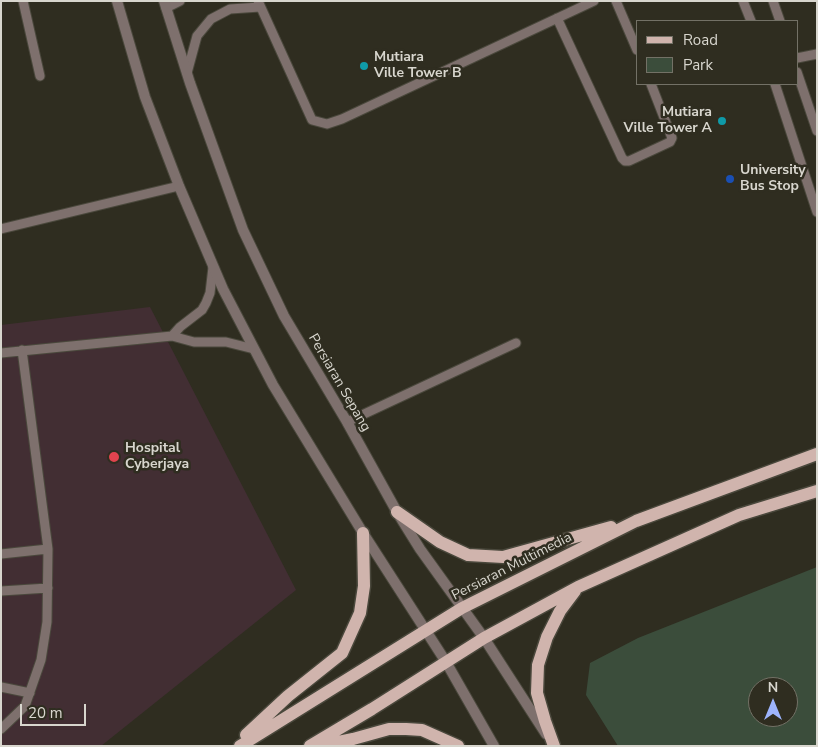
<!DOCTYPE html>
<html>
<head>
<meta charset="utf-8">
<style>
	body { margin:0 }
	#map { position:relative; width:818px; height:747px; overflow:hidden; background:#2f2d20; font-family:"Nunito Sans",sans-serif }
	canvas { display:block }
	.frame { position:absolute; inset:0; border:2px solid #d8d6ce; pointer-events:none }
	.legend { position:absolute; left:636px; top:20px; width:162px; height:65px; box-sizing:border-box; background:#2f2d20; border:1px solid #737166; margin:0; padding:6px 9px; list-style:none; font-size:15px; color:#d8d6ce }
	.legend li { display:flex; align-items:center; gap:10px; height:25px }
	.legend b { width:25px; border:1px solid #737166 }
	.north { position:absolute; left:748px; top:677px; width:50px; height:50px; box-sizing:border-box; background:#2f2d20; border:1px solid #737166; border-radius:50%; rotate:0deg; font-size:14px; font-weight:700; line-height:20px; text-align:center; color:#d8d6ce }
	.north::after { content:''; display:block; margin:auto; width:18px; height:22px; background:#9db4fd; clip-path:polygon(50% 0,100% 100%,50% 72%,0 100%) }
	.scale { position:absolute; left:20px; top:704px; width:66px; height:22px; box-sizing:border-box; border:2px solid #d8d6ce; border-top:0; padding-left:6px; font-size:15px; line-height:18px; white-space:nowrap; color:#d8d6ce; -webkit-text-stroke:4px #2f2d20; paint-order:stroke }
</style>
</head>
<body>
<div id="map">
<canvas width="818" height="747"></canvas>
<div class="frame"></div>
<ul class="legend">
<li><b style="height:6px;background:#d0b4ad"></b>Road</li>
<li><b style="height:14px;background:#3b4d3b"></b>Park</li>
</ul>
<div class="north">N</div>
<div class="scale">20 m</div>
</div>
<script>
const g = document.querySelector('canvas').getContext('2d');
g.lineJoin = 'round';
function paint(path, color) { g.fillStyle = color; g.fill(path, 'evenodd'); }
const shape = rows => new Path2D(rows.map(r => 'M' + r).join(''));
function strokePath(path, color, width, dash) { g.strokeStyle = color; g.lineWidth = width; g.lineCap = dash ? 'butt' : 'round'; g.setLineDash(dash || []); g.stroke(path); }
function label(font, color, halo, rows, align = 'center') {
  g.font = font + ' "Nunito Sans",sans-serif'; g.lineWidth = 5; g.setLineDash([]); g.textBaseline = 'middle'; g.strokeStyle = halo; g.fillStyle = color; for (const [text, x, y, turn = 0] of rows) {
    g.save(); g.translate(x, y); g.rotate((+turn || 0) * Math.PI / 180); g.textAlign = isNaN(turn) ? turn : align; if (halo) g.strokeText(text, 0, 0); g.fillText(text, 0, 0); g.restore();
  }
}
paint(shape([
	[150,307,296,590,101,746,1,746,1,325]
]), '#422e33');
paint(shape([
	[817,567,817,746,618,746,586,695,590,663,638,638],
	[758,687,788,687,788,717,758,717]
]), '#3b4d3b');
const service = shape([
	[23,1,40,76],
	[258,1,312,120,327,124,342,119,594,1],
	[616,1,637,50],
	[743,1,751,21],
	[773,1,780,21],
	[166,8,180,1],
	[557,18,622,158,625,161,629,161,670,142,672,138,651,84],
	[797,58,817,54],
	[797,72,817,131],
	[187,73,197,36,211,19,230,9,260,7],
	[775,84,817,212],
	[1,229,179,186],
	[172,336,180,327,202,310,206,303,210,293,213,267],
	[1,353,172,336,194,342,226,342,254,349],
	[347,422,516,343],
	[1,554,48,549],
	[1,591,48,588],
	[1,687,30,693],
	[1,729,25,706,41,660,47,622,48,549,22,350]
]);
const tertiary = shape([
	[117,1,145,97,179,186,223,289,273,385,363,533,446,662,494,746],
	[164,1,190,83,243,230,284,316,347,422,397,512,420,549,484,638,546,734]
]);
const primary = shape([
	[397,512,440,542,468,555,503,557,611,527],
	[246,735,288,696,342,653,360,613,364,586,363,533],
	[240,746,462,608,636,521,817,454],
	[310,746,372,709,484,638,578,587,739,515,817,491],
	[319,746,353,739,389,729,406,729,422,730,458,746],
	[554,746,545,721,537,693,538,665,547,637,560,611,575,591]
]);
strokePath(service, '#4a483c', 11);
strokePath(tertiary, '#4a483c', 12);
strokePath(primary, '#4a483c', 15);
strokePath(service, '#7e706d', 9);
strokePath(tertiary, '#7e706d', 10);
strokePath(primary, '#d0b4ad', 12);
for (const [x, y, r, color] of [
	[364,66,5,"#0f9aa8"],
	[722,121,5,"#0f9aa8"],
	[730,179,5,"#1a4fb4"],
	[114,457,6,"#e0444e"]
]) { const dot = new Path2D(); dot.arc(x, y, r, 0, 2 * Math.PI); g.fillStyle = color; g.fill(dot); strokePath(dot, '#2f2d20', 2); }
label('bold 14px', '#d8d6ce', '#2f2d20', [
	["Mutiara",374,58],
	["Ville Tower B",374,74],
	["Mutiara",712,113,"right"],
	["Ville Tower A",712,129,"right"],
	["University",740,171],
	["Bus Stop",740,187],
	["Hospital",125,449],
	["Cyberjaya",125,465]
], 'left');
label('14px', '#d8d6ce', '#2f2d20', [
	["Persiaran Sepang",339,383,60],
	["Persiaran Multimedia",512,567,-27]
]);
</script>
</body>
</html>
